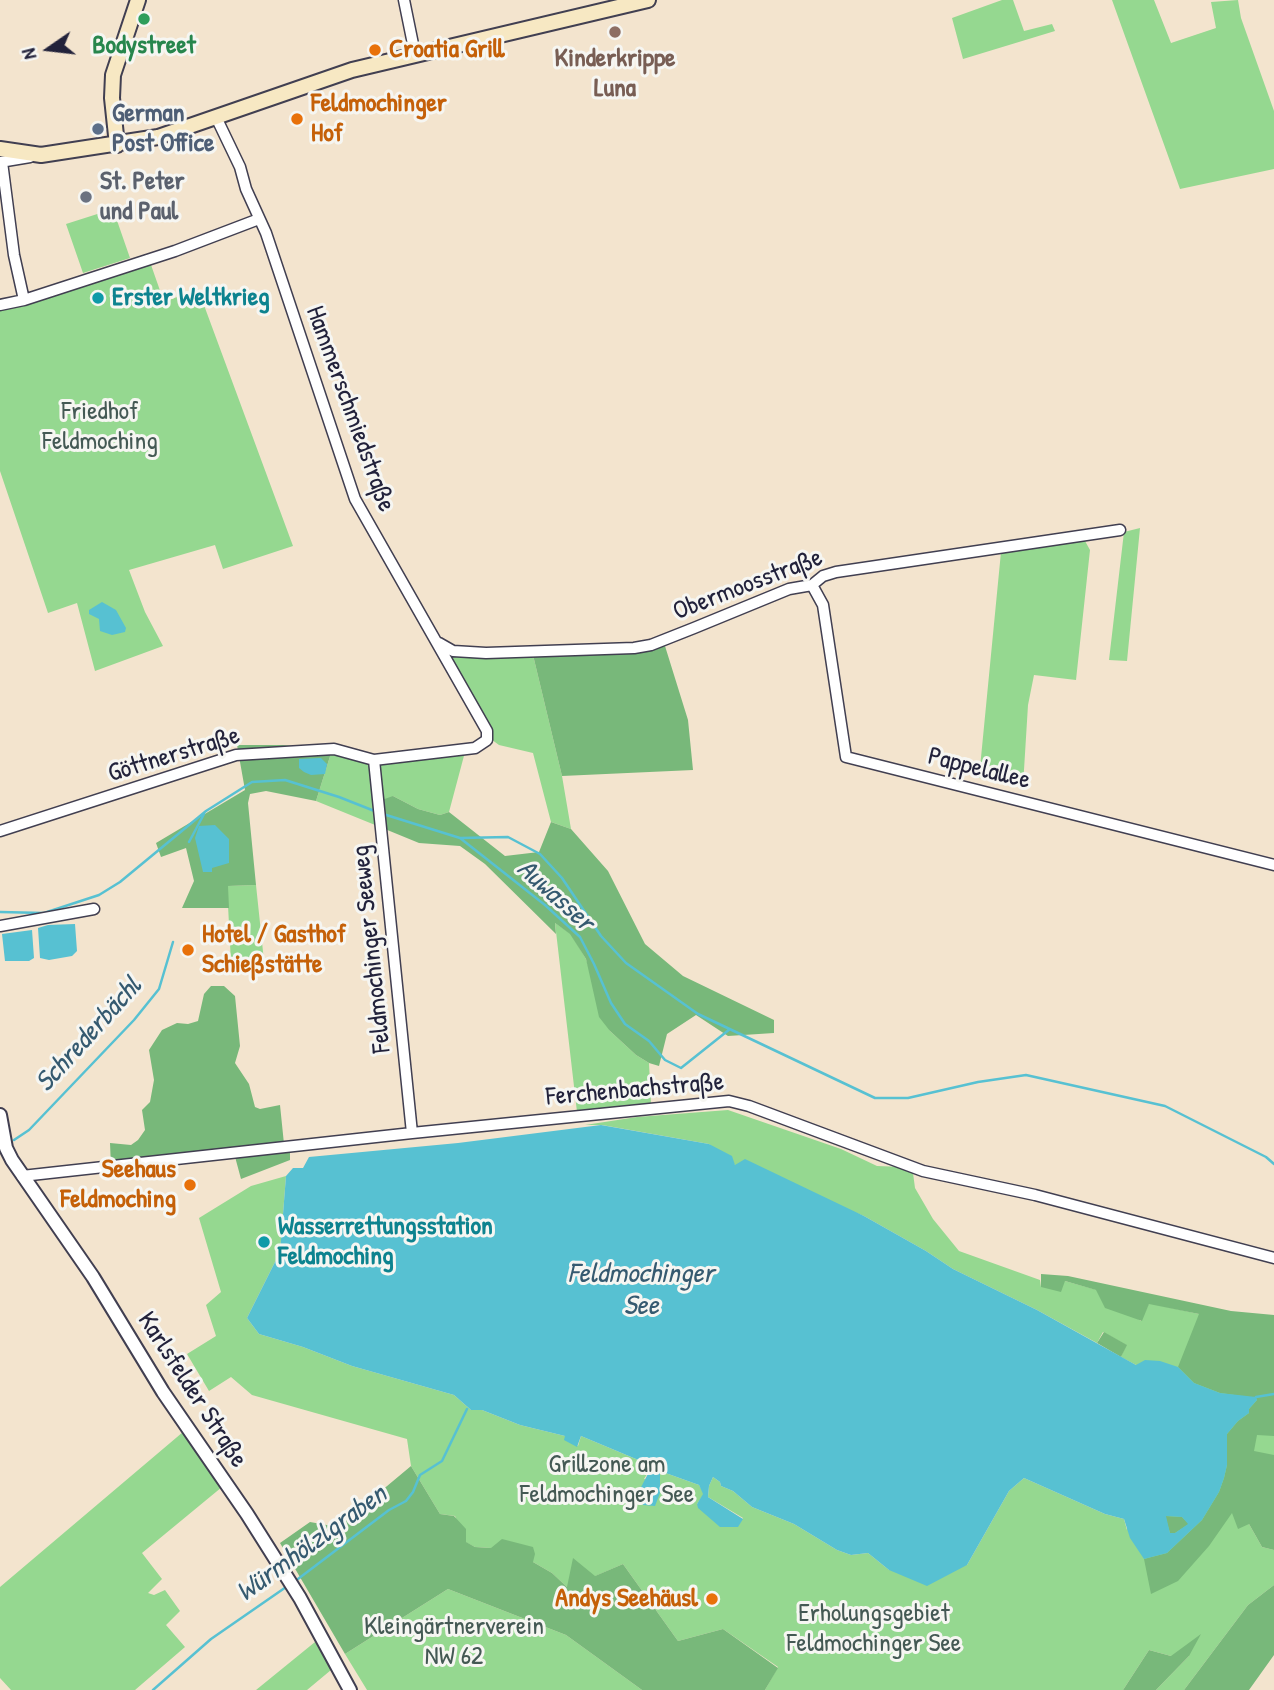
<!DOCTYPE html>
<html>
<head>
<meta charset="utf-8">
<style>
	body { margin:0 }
	#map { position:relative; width:1274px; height:1690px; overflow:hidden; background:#f3e4ce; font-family:"Patrick Hand",sans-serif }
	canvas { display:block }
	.north { position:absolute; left:14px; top:14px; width:70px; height:70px; -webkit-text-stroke:5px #f6f6f2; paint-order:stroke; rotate:256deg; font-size:19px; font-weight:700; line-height:28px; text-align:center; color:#22223b }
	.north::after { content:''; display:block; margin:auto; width:24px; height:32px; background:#22223b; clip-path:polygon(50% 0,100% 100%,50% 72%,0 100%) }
</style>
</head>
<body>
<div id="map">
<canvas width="1274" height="1690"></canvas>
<div class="north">N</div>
</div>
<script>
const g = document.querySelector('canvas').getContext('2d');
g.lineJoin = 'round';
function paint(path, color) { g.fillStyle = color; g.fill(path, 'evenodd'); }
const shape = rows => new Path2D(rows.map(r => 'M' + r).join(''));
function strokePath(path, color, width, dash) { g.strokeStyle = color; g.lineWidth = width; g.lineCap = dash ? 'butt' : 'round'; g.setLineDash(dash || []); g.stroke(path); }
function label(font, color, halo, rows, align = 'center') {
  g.font = font + ' "Patrick Hand",sans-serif'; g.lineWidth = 6; g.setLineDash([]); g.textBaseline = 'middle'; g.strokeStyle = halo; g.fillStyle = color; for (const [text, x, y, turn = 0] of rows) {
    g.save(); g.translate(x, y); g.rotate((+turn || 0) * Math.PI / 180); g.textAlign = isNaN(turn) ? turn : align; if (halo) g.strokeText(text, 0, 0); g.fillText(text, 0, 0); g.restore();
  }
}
paint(shape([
	[1002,0,1013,0,1024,31,1052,24,1055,31,963,59,952,18],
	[1112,0,1154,0,1171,43,1216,28,1211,2,1238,0,1241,18,1274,111,1274,169,1180,189],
	[113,209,130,258,83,273,66,224],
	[150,262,164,302,198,289,293,546,223,569,215,545,129,570,145,612,163,646,95,671,77,603,48,613,0,471,0,309],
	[1140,528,1127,661,1109,660,1124,532],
	[1077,540,1085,541,1090,550,1076,680,1034,675,1028,705,1023,786,979,778,1001,552],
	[455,655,533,655,562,776,571,829,551,822,533,753,499,745,488,737,450,660],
	[332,750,374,762,465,752,449,812,440,815,418,809,393,796,380,827,316,801],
	[256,885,264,961,231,963,227,886],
	[555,923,571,934,586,959,610,1031,636,1055,649,1063,651,1104,577,1112],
	[728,1110,841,1149,877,1166,903,1167,913,1173,915,1188,933,1219,959,1251,1040,1280,1041,1287,1065,1281,1097,1290,1141,1321,1149,1303,1199,1314,1274,1324,1274,1474,1249,1524,1262,1547,1274,1550,1274,1585,1248,1605,1184,1690,1156,1690,1189,1656,1171,1656,1149,1650,1123,1690,765,1690,778,1667,723,1629,678,1641,623,1564,568,1588,552,1573,533,1562,491,1548,475,1547,465,1542,455,1516,440,1514,411,1466,407,1439,252,1395,231,1377,209,1391,187,1354,216,1336,206,1305,221,1292,199,1218,251,1186,286,1176,280,1252,247,1318,259,1334,303,1347,352,1366,454,1395,471,1410,482,1410,520,1425,565,1436,578,1446,581,1436,636,1459,651,1468,644,1479,660,1482,660,1471,699,1485,704,1494,697,1504,737,1527,743,1518,708,1497,709,1486,713,1477,720,1482,721,1486,733,1491,752,1507,794,1524,837,1550,851,1555,868,1553,889,1570,967,1565,1009,1491,1024,1478,1105,1514,1124,1519,1127,1530,1136,1365,1121,1357,1126,1345,1103,1332,1097,1343,1037,1310,953,1269,926,1251,864,1216,735,1165,709,1144,602,1125,585,1125,637,1117],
	[183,1432,222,1487,142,1553,162,1579,148,1593,154,1595,165,1590,180,1611,166,1625,185,1647,135,1690,11,1690,0,1678,0,1587],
	[448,1589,566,1635,642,1690,367,1690,345,1654],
	[315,1642,331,1670,307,1690,256,1690]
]), '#95d890');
paint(shape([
	[665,646,688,720,693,770,562,776,533,655,640,653],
	[237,745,283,745,332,750,316,801,266,791,250,794,248,803,256,885,228,886,229,908,182,908,194,881,186,848,161,857,156,843,245,790],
	[393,796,418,809,440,815,449,812,505,856,539,852,551,822,571,829,608,871,645,944,683,976,774,1020,774,1033,728,1036,696,1015,667,1034,659,1066,649,1063,636,1055,610,1031,599,1017,586,959,570,934,555,923,556,934,485,864,460,846,419,843,380,827,379,801],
	[211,986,224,986,235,996,240,1046,235,1063,249,1084,255,1107,260,1109,280,1105,284,1144,290,1153,290,1160,241,1179,234,1153,111,1167,110,1143,131,1145,138,1140,145,1130,142,1110,150,1102,154,1080,149,1050,162,1030,177,1023,188,1024,198,1021,204,994],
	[1041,1274,1068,1276,1231,1311,1274,1315,1274,1436,1257,1435,1254,1451,1274,1455,1274,1550,1262,1547,1249,1524,1238,1529,1232,1513,1209,1546,1178,1581,1151,1594,1144,1559,1167,1553,1202,1520,1219,1492,1224,1478,1227,1465,1227,1434,1238,1421,1249,1413,1249,1409,1257,1400,1256,1398,1220,1393,1194,1383,1178,1367,1199,1314,1149,1304,1142,1321,1105,1308,1096,1290,1065,1281,1061,1292,1041,1287],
	[1104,1332,1127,1345,1121,1357,1097,1343],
	[411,1466,440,1514,454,1516,466,1529,466,1542,475,1547,491,1548,502,1539,533,1547,535,1554,533,1562,552,1573,567,1587,573,1558,595,1576,623,1564,678,1641,723,1629,778,1668,765,1690,642,1690,566,1635,448,1589,345,1654,280,1543,310,1522,338,1527],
	[1165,1516,1182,1517,1189,1524,1175,1533,1170,1533],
	[1274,1585,1274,1655,1249,1690,1184,1690,1248,1605],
	[1201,1634,1189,1656,1156,1690,1123,1690,1149,1650,1171,1656]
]), '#78b87a');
paint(shape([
	[102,602,116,610,126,628,125,632,112,635,100,631,99,619,89,614,89,610],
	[321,758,327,764,325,774,311,775,304,772,299,768,299,759],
	[215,825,229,839,229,863,212,868,212,872,203,872,195,838,199,826],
	[75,924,77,951,72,956,49,960,40,958,38,928,48,925],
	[32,930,34,958,29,961,5,961,2,934],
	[601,1125,709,1144,732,1156,735,1165,745,1159,864,1216,926,1251,953,1269,1037,1310,1136,1365,1145,1360,1160,1361,1178,1367,1194,1383,1220,1393,1256,1397,1257,1400,1249,1409,1249,1413,1238,1421,1227,1434,1227,1465,1224,1478,1219,1492,1202,1520,1167,1553,1144,1559,1130,1538,1124,1519,1105,1514,1024,1478,1009,1491,967,1565,927,1586,889,1570,868,1553,851,1555,837,1550,794,1524,752,1507,733,1491,721,1486,720,1482,713,1477,709,1486,708,1497,743,1519,738,1527,720,1527,698,1508,697,1504,703,1494,699,1485,660,1471,660,1493,655,1506,643,1505,638,1493,651,1468,636,1459,581,1436,577,1447,564,1440,565,1436,520,1425,482,1410,471,1410,454,1395,352,1366,303,1347,259,1334,247,1318,280,1252,286,1176,293,1168,303,1168,309,1157,458,1143],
	[1166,1516,1182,1517,1188,1524,1175,1533,1170,1533]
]), '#57c1d2');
strokePath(shape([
	[383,814,460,838,508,837,540,854,562,878,601,936,626,963,698,1014,875,1098,908,1098,978,1082,1026,1075,1165,1106,1266,1157,1274,1164],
	[460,838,545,905,580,937,594,964,611,1003,625,1024,649,1041,665,1060,681,1068,730,1029],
	[189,842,204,814],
	[0,912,44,913,99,895,120,882,206,811,252,782,285,780,339,797,377,812],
	[14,1140,29,1130,134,1020,159,989,173,942],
	[1256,1397,1274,1394],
	[294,1582,389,1510,406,1501,413,1492,420,1475,442,1461,467,1409],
	[153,1690,211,1639,289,1585]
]), '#57c1d2', 2.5);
const minor = shape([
	[404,0,415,54],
	[0,162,30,157],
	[2,162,14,255,24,300],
	[0,305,24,300,175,251,259,219],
	[812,585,823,605,846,757,1274,865],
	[439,643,453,651,486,653,634,648,651,645,694,628,789,589,812,585,823,576,836,572,1120,530],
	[374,760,412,1133],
	[0,831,236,755,334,749,374,760,475,748,487,740,487,731,355,499,266,233,246,189,240,167,216,117],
	[0,926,94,909],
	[22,1176,412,1133,729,1101,749,1106,923,1171,1035,1195,1274,1258]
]);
const tertiary = shape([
	[0,1115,6,1148,12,1160,93,1277,163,1392,247,1514,300,1598,350,1690]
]);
const secondary = shape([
	[117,145,112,98,113,75,138,0],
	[0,149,41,155,158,137,352,70,648,0]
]);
strokePath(minor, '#413f51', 13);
strokePath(tertiary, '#413f51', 16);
strokePath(secondary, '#413f51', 18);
strokePath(minor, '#fff', 10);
strokePath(tertiary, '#fff', 12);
strokePath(secondary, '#f7e8c3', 14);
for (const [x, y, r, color] of [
	[144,19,7,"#2e9e5b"],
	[615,32,7,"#8d6e63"],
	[375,50,7,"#e8710a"],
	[297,119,7,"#e8710a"],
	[98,129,7,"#5c6f8a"],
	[86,197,7,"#6b7280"],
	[98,298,7,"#0f9aa8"],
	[188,950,7,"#e8710a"],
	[190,1185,7,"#e8710a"],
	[264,1242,7,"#0f9aa8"],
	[712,1599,7,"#e8710a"]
]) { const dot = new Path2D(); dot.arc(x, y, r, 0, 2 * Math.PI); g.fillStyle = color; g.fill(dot); strokePath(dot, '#f6f6f2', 2.5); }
label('bold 26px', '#27864d', '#f6f6f2', [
	["Bodystreet",144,46]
]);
label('bold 26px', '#c56008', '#f6f6f2', [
	["Croatia Grill",389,50],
	["Feldmochinger",311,104],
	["Hof",311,134],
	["Hotel / Gasthof",202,935],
	["Schießstätte",202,965],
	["Seehaus",176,1170,"right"],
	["Feldmoching",176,1200,"right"],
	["Andys Seehäusl",698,1599,"right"]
], 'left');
label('bold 26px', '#785e54', '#f6f6f2', [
	["Kinderkrippe",615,59],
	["Luna",615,89]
]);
label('bold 26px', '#4e5e75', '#f6f6f2', [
	["German",112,114],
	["Post Office",112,144]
], 'left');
label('bold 26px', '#5b616d', '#f6f6f2', [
	["St. Peter",100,182],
	["und Paul",100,212]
], 'left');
label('bold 26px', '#0d838f', '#f6f6f2', [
	["Erster Weltkrieg",112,298],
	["Wasserrettungsstation",278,1227],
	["Feldmoching",278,1257]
], 'left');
label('26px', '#22223b', '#f6f6f2', [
	["Hammerschmiedstraße",350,409,70],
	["Obermoosstraße",748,585,-21],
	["Göttnerstraße",174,755,-17],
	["Pappelallee",979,769,14],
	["Feldmochinger Seeweg",372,949,-96],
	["Ferchenbachstraße",635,1090,-5],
	["Karlsfelder Straße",192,1390,57]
]);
label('26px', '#445954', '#f6f6f2', [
	["Friedhof",100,412],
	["Feldmoching",100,442],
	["Grillzone am",607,1465],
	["Feldmochinger See",607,1495],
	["Erholungsgebiet",874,1614],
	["Feldmochinger See",874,1644],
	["Kleingärtnerverein",454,1627],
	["NW 62",454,1657]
]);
label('italic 28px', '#355a70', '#f6f6f2', [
	["Auwasser",555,896,42],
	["Schrederbächl",89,1035,-48],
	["Feldmochinger",641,1275],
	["See",641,1307],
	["Würmhölzlgraben",312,1544,-36]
]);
</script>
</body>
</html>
